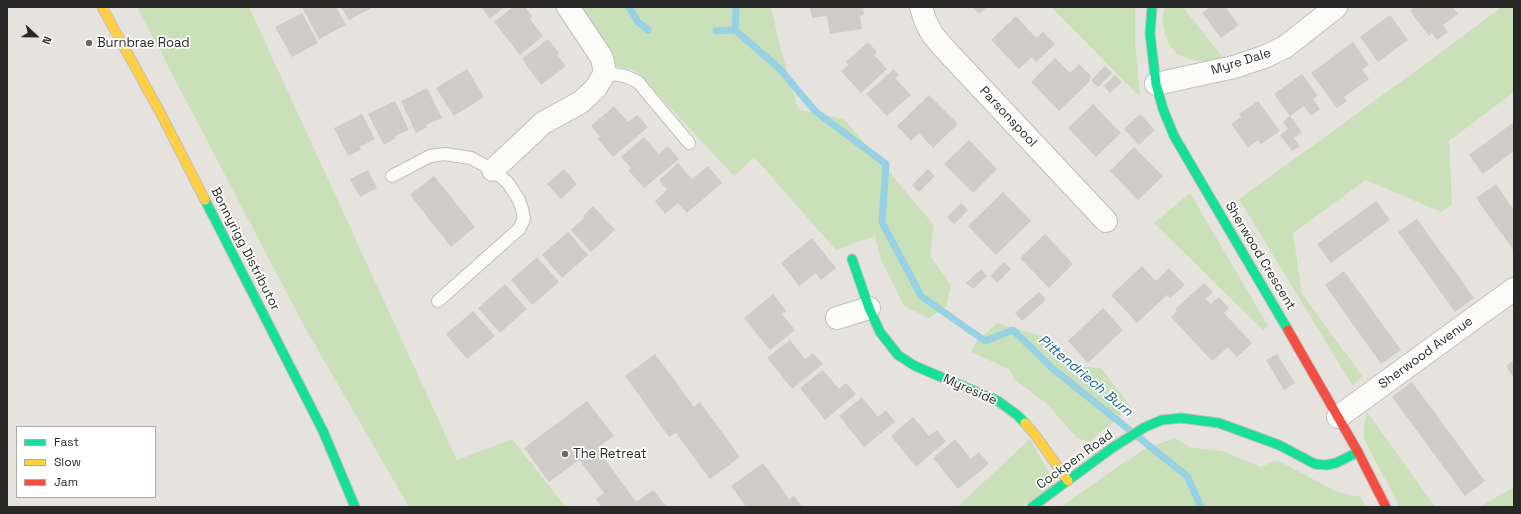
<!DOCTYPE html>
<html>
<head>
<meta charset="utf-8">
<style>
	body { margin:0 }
	#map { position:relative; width:1521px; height:514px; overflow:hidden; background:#e6e3de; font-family:"Space Grotesk",sans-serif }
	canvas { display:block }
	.frame { position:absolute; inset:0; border:8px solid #282828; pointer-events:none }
	.legend { position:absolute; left:16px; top:426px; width:140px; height:72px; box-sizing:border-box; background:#fff; border:1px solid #a9a9a9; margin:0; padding:5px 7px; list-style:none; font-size:12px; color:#282828 }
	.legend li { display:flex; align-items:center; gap:8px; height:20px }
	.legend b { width:20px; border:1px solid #a9a9a9 }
	.north { position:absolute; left:16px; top:16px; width:40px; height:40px; -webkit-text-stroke:3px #fff; paint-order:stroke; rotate:112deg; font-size:11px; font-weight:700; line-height:16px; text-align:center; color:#282828 }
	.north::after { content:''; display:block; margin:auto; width:14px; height:18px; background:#282828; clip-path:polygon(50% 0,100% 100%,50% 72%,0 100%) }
</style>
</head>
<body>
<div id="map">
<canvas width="1521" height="514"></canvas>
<div class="frame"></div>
<ul class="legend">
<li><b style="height:5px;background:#16e098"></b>Fast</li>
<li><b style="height:5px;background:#ffcf43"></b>Slow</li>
<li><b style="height:5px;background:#f24e42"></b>Jam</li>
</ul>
<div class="north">N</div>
</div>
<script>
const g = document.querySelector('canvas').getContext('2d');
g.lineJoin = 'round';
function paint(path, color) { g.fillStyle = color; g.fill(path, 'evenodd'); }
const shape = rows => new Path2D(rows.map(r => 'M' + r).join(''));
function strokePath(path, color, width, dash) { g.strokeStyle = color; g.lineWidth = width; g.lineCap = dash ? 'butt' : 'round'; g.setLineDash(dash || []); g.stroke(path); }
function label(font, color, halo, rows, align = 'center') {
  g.font = font + ' "Space Grotesk",sans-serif'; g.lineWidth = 3.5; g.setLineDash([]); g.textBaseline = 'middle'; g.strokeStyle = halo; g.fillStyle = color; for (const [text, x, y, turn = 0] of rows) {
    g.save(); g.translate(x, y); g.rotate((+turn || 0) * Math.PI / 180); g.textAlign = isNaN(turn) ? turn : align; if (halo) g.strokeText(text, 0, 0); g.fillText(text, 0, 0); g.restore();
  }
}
paint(shape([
	[137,7,249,7,457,460,512,439,566,507,409,507,304,326],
	[582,7,771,7,779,42,797,106,800,110,844,119,934,225,930,256,951,285,946,307,929,318,904,306,881,259,875,236,836,250,754,157,734,176,635,70,615,66,613,56,606,43],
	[1051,7,1135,7,1135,41,1140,97],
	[1164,7,1183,7,1223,58,1206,62,1190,59,1177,54,1170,46,1165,34,1162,18],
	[1502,7,1514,7,1514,92,1449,141,1452,204,1441,212,1366,180,1293,233,1302,294,1363,377,1352,385,1239,199,1413,73],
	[1190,193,1268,326,1263,330,1154,223],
	[997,323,1041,336,1073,366,1101,368,1131,407,1089,442,1077,438,1046,403,1015,380,1010,370,972,352,975,343],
	[1367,412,1435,507,1400,507,1364,439,1364,427],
	[1175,438,1189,447,1222,451,1261,467,1277,460,1337,492,1361,497,1365,507,1061,507,1117,467,1147,448],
	[1030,439,1055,483,1023,507,957,507],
	[1514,487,1514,504,1509,507,1479,507]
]), '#c9e0b9');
strokePath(shape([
	[629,7,638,22,648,30],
	[736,7,735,30,779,68,815,111,886,164,882,222,921,296,985,341,1013,330,1052,368,1187,476,1201,507],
	[716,31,735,30]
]), '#96d1e4', 7);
paint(shape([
	[302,7,336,7,346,25,319,39],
	[341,7,373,7,349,20],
	[481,7,505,7,490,19],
	[513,7,525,7,532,16,530,19,543,36,520,55,494,22],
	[810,7,863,7,864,15,860,16,862,29,830,34,827,16,812,18],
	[973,7,987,7,979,14],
	[1210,7,1225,7,1239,25,1221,38,1202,13],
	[1415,7,1453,7,1458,14,1443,25,1448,32,1437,40,1432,33,1429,36,1410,11],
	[302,13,318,43,292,57,275,27],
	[1390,15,1408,40,1378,62,1360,37],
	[1016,16,1036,38,1043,32,1055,44,1036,62,1032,57,1019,69,991,40],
	[548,39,559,53,557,55,566,66,541,85,522,59],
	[868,42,877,52,874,55,887,69,861,93,841,71,849,65,846,62],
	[1353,42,1369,65,1362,70,1369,79,1344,97,1347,101,1337,108,1311,73],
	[1055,58,1070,73,1079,64,1091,76,1089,82,1059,111,1031,82],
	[1105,66,1112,73,1098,87,1091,80],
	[467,69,484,97,454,116,436,88],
	[894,69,899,75,895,78,911,95,887,116,866,94],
	[1302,74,1318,96,1313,99,1320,109,1311,116,1304,106,1290,116,1274,94],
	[1115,75,1122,82,1110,93,1104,86],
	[427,88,442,118,426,125,427,127,416,133,401,101],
	[929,95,958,124,933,148,919,133,911,141,897,126],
	[395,101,409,130,395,136,396,138,384,145,368,114],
	[1258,101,1280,131,1261,144,1258,140,1248,148,1231,124,1241,117,1239,114],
	[1093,104,1121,133,1096,157,1068,128],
	[614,106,628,122,637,115,648,127,613,157,598,139,600,137,591,126],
	[362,114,375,139,360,147,361,150,348,156,334,128],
	[1140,114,1155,130,1139,145,1124,129],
	[1290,116,1302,132,1294,138,1300,146,1292,151,1280,135,1288,129,1283,122],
	[1514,122,1514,151,1483,174,1469,155],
	[644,137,659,154,668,146,679,159,644,188,628,170,631,168,621,157],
	[969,140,997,169,973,193,944,164],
	[1134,147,1163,176,1138,200,1110,171],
	[678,163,692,179,708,166,722,183,687,213,678,203,665,214,655,201,667,190,659,180],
	[564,169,577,184,561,199,547,184],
	[928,169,935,176,919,192,912,185],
	[368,170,377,188,360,197,350,179],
	[434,176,475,227,451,247,410,195],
	[1496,184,1514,210,1514,251,1476,198],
	[1003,192,1031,221,996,255,968,226],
	[1376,201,1390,220,1331,263,1317,244],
	[961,203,968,210,954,224,947,217],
	[593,206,615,230,591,252,571,230,585,217,583,216],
	[1417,219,1474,298,1455,312,1398,232],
	[568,232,588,255,562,278,542,255],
	[1045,234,1073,264,1049,288,1020,258],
	[812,238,836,268,821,280,816,273,799,286,781,263],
	[537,257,559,282,532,305,511,280],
	[1004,262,1011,269,997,283,990,276],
	[1142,266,1156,281,1169,268,1185,285,1170,298,1167,295,1137,323,1111,295],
	[981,269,987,276,973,289,966,283],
	[1344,271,1401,350,1381,364,1325,285],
	[1204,283,1213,292,1206,299,1211,304,1219,297,1229,308,1224,313,1252,343,1237,357,1228,347,1212,361,1171,317,1177,311,1175,309],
	[505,284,527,309,500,333,478,308],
	[1039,292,1046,300,1022,321,1015,313],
	[773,294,786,311,782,314,795,330,770,350,744,318],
	[1103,308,1123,330,1088,363,1068,341],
	[473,311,495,336,467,359,446,334],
	[790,340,805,359,813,353,823,364,792,389,767,358],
	[655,354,694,407,700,402,740,457,710,479,676,433,669,437,625,376],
	[1277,354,1295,383,1284,390,1266,360],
	[1514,360,1514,378,1506,366],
	[823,370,839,389,846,383,856,394,825,420,800,388],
	[1412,382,1485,481,1465,496,1392,397],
	[862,397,878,417,886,410,895,422,864,447,839,416],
	[587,401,614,436,597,448,636,502,653,490,667,507,602,507,596,499,604,493,579,460,549,482,524,448],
	[913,417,929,436,937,430,946,441,916,467,891,436],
	[955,439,971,459,979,452,989,464,958,489,933,458],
	[763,463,789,499,794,496,802,507,746,507,731,486]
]), '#cecbc8');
const lane = shape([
	[605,73,625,76,638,82,689,143],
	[392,176,430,156,445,154,471,158,493,170,508,183,519,200,522,209,524,219,519,229,438,301]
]);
const street = shape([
	[921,7,925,20,932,34,942,46,1106,221],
	[1156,84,1234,67,1264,57,1285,47,1336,7],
	[493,170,543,123,581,102,595,89,605,73,602,58,568,7],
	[837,318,869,308],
	[1338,417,1514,289]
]);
const fast = shape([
	[1152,7,1150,34,1156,84,1163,109,1174,136,1288,330],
	[205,200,323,431,355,507],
	[852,259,869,308,880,332,898,355,915,366,998,401,1017,415,1025,423],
	[1032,507,1112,448,1145,427,1162,420,1181,418,1219,423,1279,445,1315,464,1326,465,1336,463,1358,452]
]);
const slow = shape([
	[102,7,161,114,205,200],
	[1025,423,1036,436,1068,481]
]);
const jam = shape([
	[1288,330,1358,452,1386,507]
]);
strokePath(lane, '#c0bfbf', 14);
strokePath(street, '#c0bfbf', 24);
strokePath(fast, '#c0bfbf', 11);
strokePath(slow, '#c0bfbf', 11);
strokePath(jam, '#c0bfbf', 11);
strokePath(lane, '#fbfbfa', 12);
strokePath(street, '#fbfbfa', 22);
strokePath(fast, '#16e098', 9);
strokePath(slow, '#ffcf43', 9);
strokePath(jam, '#f24e42', 9);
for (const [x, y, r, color] of [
	[89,43,4,"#6a6968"],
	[565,454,4,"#6a6968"]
]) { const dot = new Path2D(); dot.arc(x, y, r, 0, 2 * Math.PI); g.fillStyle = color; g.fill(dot); strokePath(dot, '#fff', 1.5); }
label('13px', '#282828', '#fff', [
	["Burnbrae Road",97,43],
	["The Retreat",573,454]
], 'left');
label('13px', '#282828', '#fff', [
	["Myre Dale",1241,62,-17],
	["Parsonspool",1008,117,47],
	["Bonnyrigg Distributor",245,249,63],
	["Sherwood Crescent",1260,256,59],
	["Sherwood Avenue",1426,353,-36],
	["Myreside",970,390,24],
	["Cockpen Road",1075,460,-36]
]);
label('italic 14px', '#156790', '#fff', [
	["Pittendriech Burn",1085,376,40]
]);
</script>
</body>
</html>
